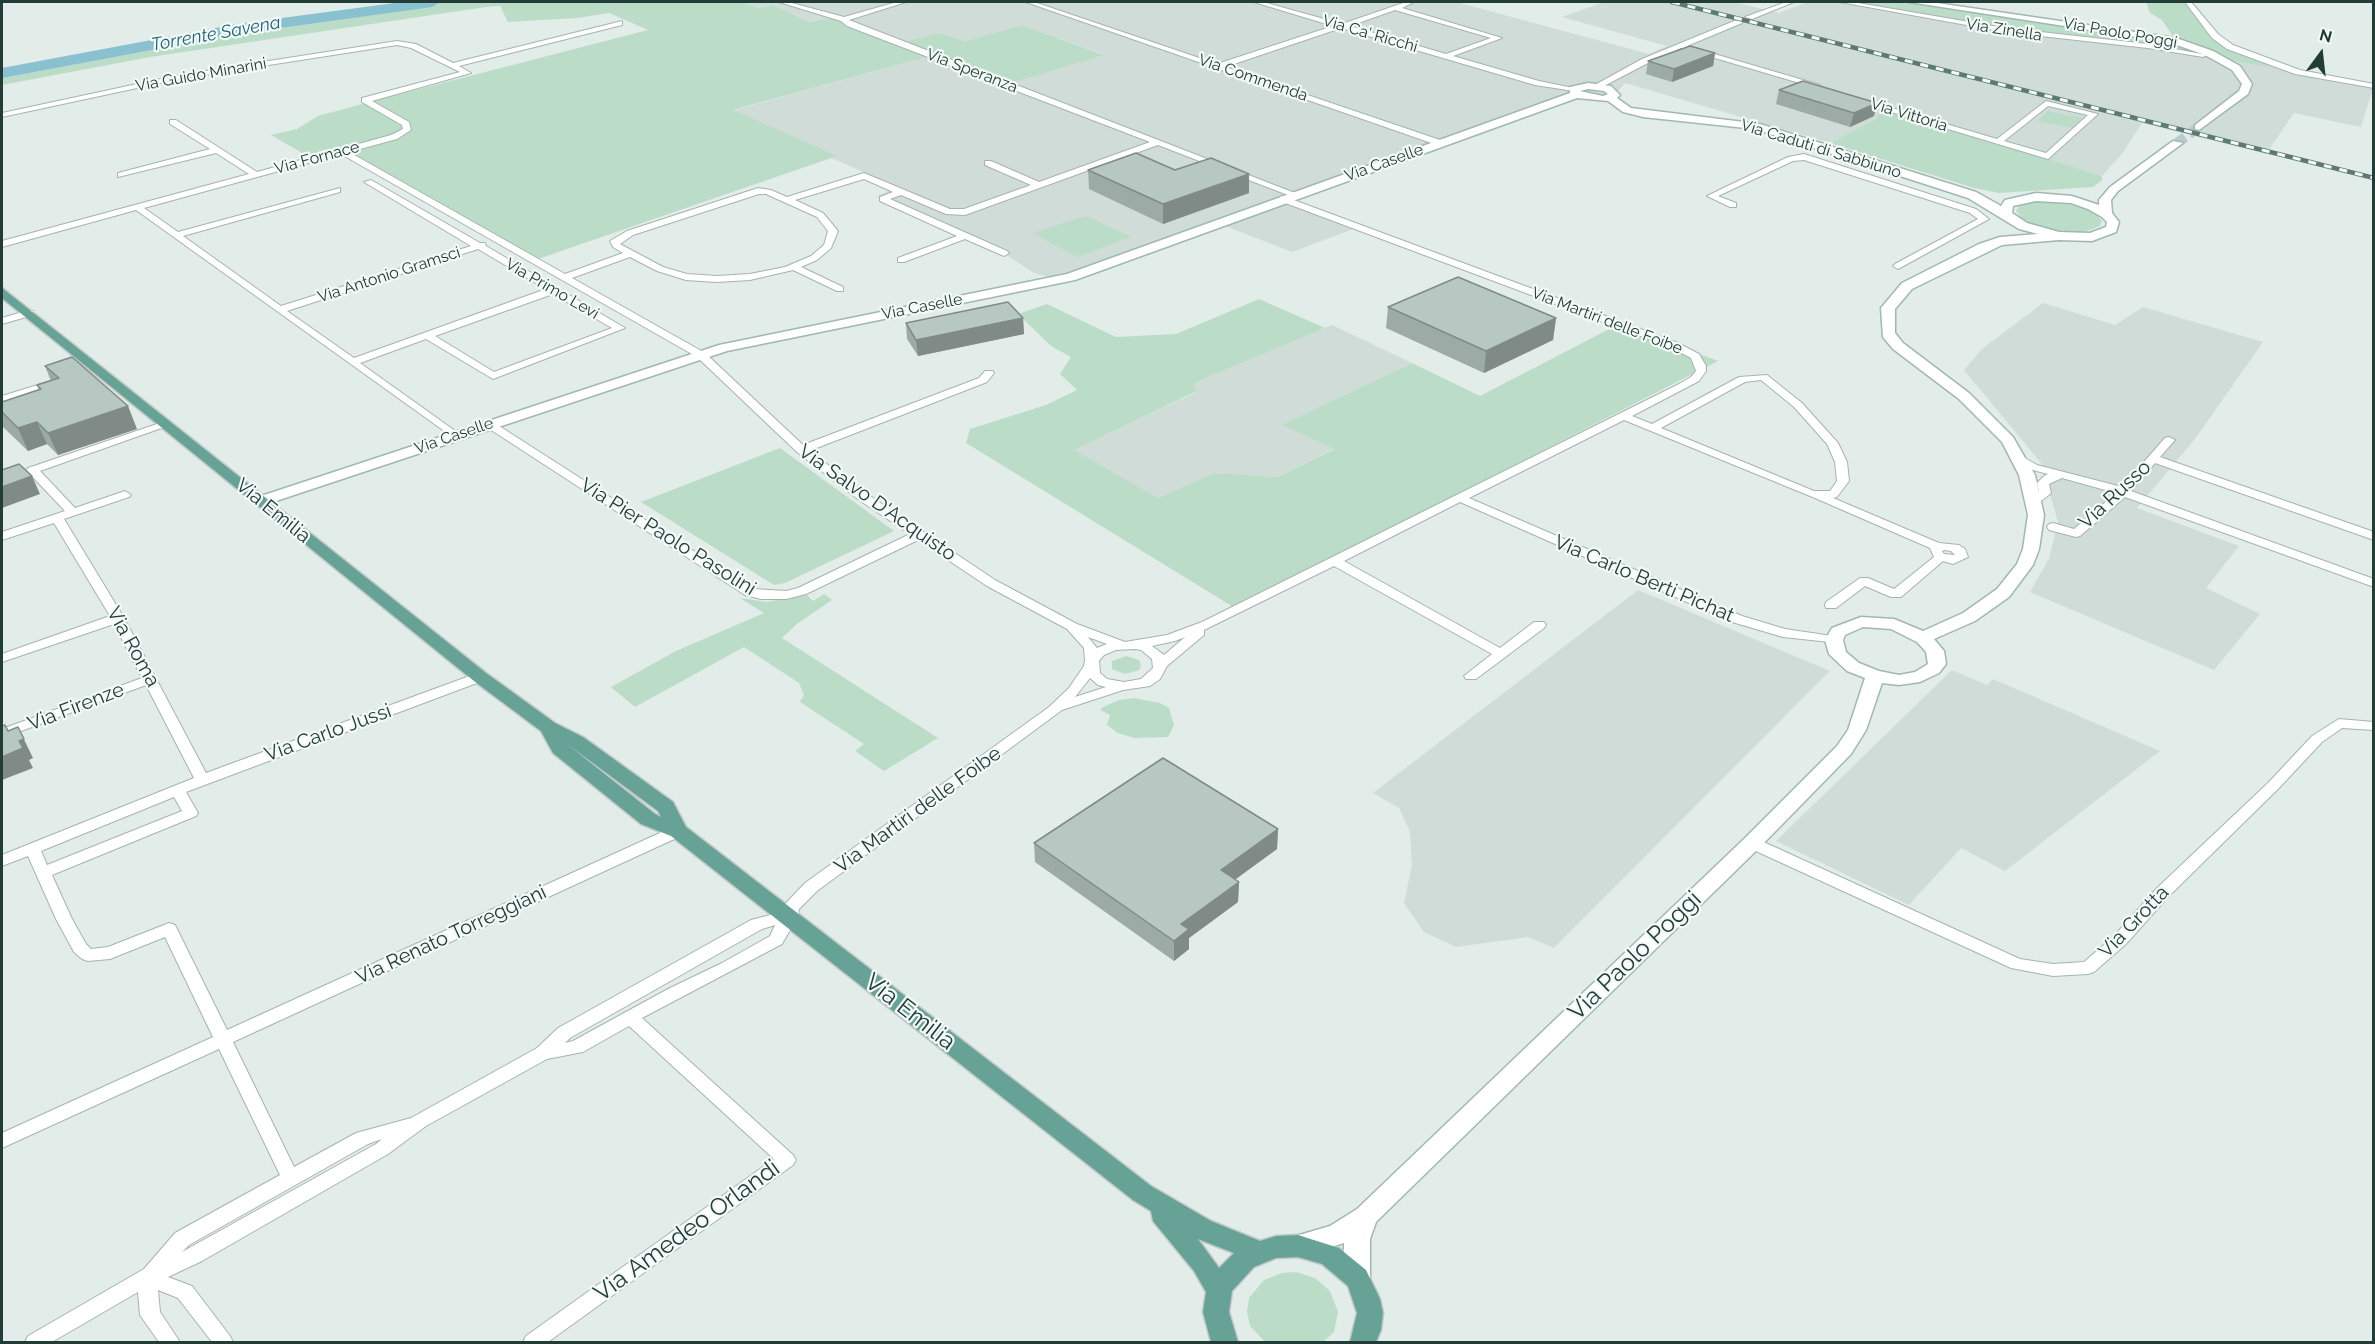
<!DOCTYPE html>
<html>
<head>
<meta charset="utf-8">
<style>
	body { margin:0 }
	#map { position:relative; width:2375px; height:1344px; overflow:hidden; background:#e2ece9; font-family:Raleway,sans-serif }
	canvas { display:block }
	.frame { position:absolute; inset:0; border:3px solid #223d38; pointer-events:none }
	.north { position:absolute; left:2291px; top:24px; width:60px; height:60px; -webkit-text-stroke:4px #f3f9f6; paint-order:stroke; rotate:15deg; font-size:16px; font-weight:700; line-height:24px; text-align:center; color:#223d38 }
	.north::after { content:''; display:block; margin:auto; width:21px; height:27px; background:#223d38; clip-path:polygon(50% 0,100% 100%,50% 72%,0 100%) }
</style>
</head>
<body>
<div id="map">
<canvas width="2375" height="1344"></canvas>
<div class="frame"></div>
<div class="north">N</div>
</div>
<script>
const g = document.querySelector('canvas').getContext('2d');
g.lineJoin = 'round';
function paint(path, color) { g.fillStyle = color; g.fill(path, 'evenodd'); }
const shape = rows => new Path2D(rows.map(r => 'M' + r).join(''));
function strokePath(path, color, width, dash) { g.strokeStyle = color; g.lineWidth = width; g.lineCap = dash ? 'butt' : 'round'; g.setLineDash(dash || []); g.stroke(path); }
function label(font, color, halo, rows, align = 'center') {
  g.font = font + ' Raleway,sans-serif'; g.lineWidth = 4.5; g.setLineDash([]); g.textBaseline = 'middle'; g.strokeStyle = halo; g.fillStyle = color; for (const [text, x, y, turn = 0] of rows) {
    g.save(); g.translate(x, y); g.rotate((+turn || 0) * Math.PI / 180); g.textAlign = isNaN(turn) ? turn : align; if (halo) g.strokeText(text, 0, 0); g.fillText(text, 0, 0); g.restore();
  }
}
paint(shape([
	[743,2,1456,2,1649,54,1667,46,1562,17,1604,2,1733,2,1779,13,1808,2,1838,2,2218,54,2374,85,2361,127,2294,113,2266,154,2142,123,2122,154,2102,176,1894,110,1830,143,1625,83,1614,96,1577,92,1278,199,1356,228,1292,252,1220,224,1060,280,1034,273,1000,251,877,196,897,187,728,112,930,56,1103,54,1022,25,965,41,940,33,898,43,832,18,811,22,773,5,758,8],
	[2043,303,2115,325,2143,307,2263,342,2195,439,2137,508,2239,546,2206,588,2260,614,2214,670,2030,592,2049,559,2058,522,2041,463,1964,370,1982,349],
	[1332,325,1412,363,1283,425,1336,448,1278,477,1214,473,1158,498,1073,450,1197,392,1194,383],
	[1638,590,1830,671,1554,948,1528,937,1456,947,1424,932,1404,903,1412,865,1410,832,1399,808,1373,793],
	[1952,670,1987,685,1993,679,2160,751,2005,871,1961,848,1909,905,1776,841]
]), '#d0dcd8');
paint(shape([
	[432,2,743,2,758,8,773,5,810,22,832,18,898,43,940,33,965,41,1022,25,1104,55,1007,84,930,56,733,110,837,156,532,261,341,150,311,158,271,135,297,129,318,116,373,101,648,30,609,13,577,18,508,22,500,6,486,7,150,57,2,85,2,74,9,72,237,29],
	[1843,2,1914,2,2176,41,2162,20,2150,13,2146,2,2189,2,2215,36,2260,60,2268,67,2190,52,2005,30],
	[1894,110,2102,176,2102,180,2093,187,1999,193,1974,188,1830,143,1878,118,1877,115],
	[2048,111,2082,118,2072,128,2037,121],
	[2055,201,2084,208,2096,214,2102,221,2100,226,2085,232,2059,232,2030,224,2022,219,2016,211,2019,206,2028,202],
	[1086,216,1131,237,1077,257,1033,233],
	[1259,299,1325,328,1194,383,1197,391,1074,450,1158,498,1214,473,1278,477,1335,449,1282,425,1412,363,1480,396,1619,324,1718,361,1235,608,966,443,970,429,1046,405,1077,390,1060,374,1071,357,1051,346,1018,314,1047,304,1116,337,1176,334],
	[780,448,894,531,785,583,774,585,641,502],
	[806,594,813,601,824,594,832,600,798,623,782,638,938,738,884,771,855,751,864,744,800,702,804,695,799,683,744,647,635,707,611,687,676,651,764,613,740,598,767,602],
	[1126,656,1139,660,1141,665,1139,670,1125,674,1112,669,1112,661],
	[1134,698,1160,703,1169,708,1174,725,1168,737,1134,738,1118,733,1107,725,1110,715,1100,710,1103,707,1119,700],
	[1296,1272,1315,1278,1330,1291,1338,1312,1334,1332,1323,1342,1265,1342,1250,1326,1247,1312,1249,1298,1264,1280,1282,1273]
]), '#bbddc7');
paint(shape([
	[402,2,440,2,432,7,237,34,2,78,2,68,237,24,402,2]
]), '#8ac1d1');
strokePath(shape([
	[2177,143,2199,127]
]), '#bcc9c6', 10, [10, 5]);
const street = shape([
	[779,2,788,2,844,17,897,2,906,2,849,20,1300,195,1293,197,1158,145,965,215,946,214,901,195,890,199,1007,251,1009,253,1004,256,965,239,904,262,898,262,898,258,957,236,880,201,880,197,893,192,864,179,795,200,823,213,838,231,831,248,817,260,801,267,843,287,843,291,837,291,793,270,750,280,717,282,686,280,657,271,630,257,572,278,705,353,803,445,979,378,985,371,993,371,994,373,987,382,809,451,867,494,995,580,1077,624,1125,642,1167,635,1202,622,1679,384,1691,377,1696,371,1691,358,1670,347,1280,201,1280,197,1283,196,1678,343,1699,354,1706,366,1706,371,1699,381,1632,416,1652,424,1739,377,1767,375,1802,403,1838,443,1847,462,1849,481,1837,497,1833,498,1939,543,1959,545,1965,549,1968,557,1953,564,1943,561,1901,597,1891,597,1865,586,1836,608,1826,608,1825,605,1826,602,1860,578,1868,578,1894,589,1934,557,1930,548,1815,498,1624,420,1469,498,1742,616,1785,629,1839,637,1841,640,1839,643,1783,637,1732,622,1460,502,1344,561,1500,648,1534,622,1544,622,1546,625,1544,628,1476,679,1466,679,1464,676,1492,654,1334,566,1204,630,1204,635,1167,666,1160,679,1150,686,1123,690,1062,710,817,891,799,909,798,916,782,944,642,1018,793,1155,796,1160,793,1165,548,1342,523,1342,526,1336,774,1159,629,1026,583,1052,547,1059,426,1126,388,1154,202,1261,168,1277,192,1286,230,1336,233,1342,212,1342,178,1298,158,1290,160,1312,180,1342,159,1342,140,1315,138,1292,52,1342,25,1342,28,1336,144,1269,175,1233,280,1175,219,1049,2,1148,2,1133,213,1037,165,937,110,959,88,961,82,959,74,952,56,919,28,856,2,866,2,855,194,778,146,685,2,738,2,729,142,678,114,624,2,662,2,654,110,616,54,523,2,540,2,532,65,511,28,472,26,470,28,468,160,423,164,422,170,425,40,471,75,508,125,491,131,495,129,497,64,519,124,618,206,773,475,674,480,673,487,677,485,680,186,792,198,813,196,816,52,875,72,919,86,944,91,949,108,947,169,923,175,925,227,1030,673,827,678,826,683,827,686,831,683,835,233,1042,294,1167,356,1133,411,1118,537,1048,558,1028,751,920,782,912,787,902,805,883,1049,707,1069,688,1084,666,1085,660,1084,648,1067,629,987,586,918,540,806,594,786,599,761,599,745,595,485,426,485,422,493,422,753,589,786,591,798,588,910,534,859,500,797,452,697,357,341,154,144,208,178,232,340,188,340,192,183,236,281,306,471,246,364,182,371,180,480,243,485,243,486,246,625,328,493,379,426,339,360,363,458,433,460,435,454,438,136,210,2,247,2,241,249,174,216,153,118,177,118,173,210,149,170,124,170,120,176,120,257,172,391,135,403,129,402,125,362,102,362,98,460,72,411,48,397,45,179,79,2,117,2,113,179,75,397,41,416,44,453,63,622,21,622,25,459,66,471,73,372,101,409,122,411,130,397,139,349,152,565,274,623,253,613,247,610,241,627,231,758,188,771,190,787,197,864,173,950,209,964,209,1031,185,985,165,985,161,991,161,1039,182,1150,142,847,26,841,21,779,2],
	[759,194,766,194,817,217,828,231,824,245,811,256,785,267,750,274,717,276,687,274,663,267,620,244,633,235,759,194],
	[478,249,546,289,354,358,287,311,478,249],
	[553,294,612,328,494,372,435,336,553,294],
	[1761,380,1794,407,1827,444,1835,462,1837,481,1830,491,1814,491,1661,428,1745,382,1761,380],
	[1944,550,1951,551,1955,555,1944,554,1942,551,1944,550],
	[1088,637,1107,644,1097,648,1088,637],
	[1185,637,1164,655,1152,646,1175,641,1185,637],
	[1135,649,1141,650,1152,659,1153,668,1141,679,1124,682,1107,679,1100,673,1099,661,1104,655,1116,650,1135,649],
	[1090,678,1098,685,1106,687,1075,697,1090,678],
	[174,797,182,811,47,865,41,851,174,797],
	[775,925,770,936,722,963,668,989,573,1041,565,1043,570,1038,762,929,775,925],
	[382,1139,376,1144,182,1252,189,1245,368,1144,382,1139],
	[1026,2,1034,2,1217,64,1333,26,1254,2,1263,2,1342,24,1406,2,1414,2,1402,8,1502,38,1453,56,1539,81,1578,89,1574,91,1535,85,1341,28,1225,67,1443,141,1443,145,1440,146,1026,2],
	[1395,10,1491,38,1446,54,1350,26,1395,10],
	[1786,2,1794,2,1752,19,1745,17,1786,2],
	[1840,2,1852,2,2005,28,2148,44,2207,55,2203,57,2148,48,2005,32,1840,2],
	[2185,2,2191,2,2218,34,2233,45,2300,70,2374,84,2374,88,2295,74,2227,49,2212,38,2185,2],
	[1739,19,1743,21,1742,23,1687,46,1820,85,1820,89,1681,48,1648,63,1600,88,1593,86,1642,59,1739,19],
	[1858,98,1997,139,2046,101,2098,114,2048,159,1858,102,1858,98],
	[2048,106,2088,115,2046,153,2004,141,2048,106],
	[1804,154,1976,209,1989,219,1898,269,1893,266,1895,264,1978,219,1970,213,1804,160,1793,161,1718,196,1736,203,1736,207,1730,207,1707,196,1788,157,1804,154],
	[29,310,33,311,33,315,2,324,2,318,29,310],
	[54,380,58,381,58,385,2,402,2,396,54,380],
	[2169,437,2175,440,2160,457,2374,532,2374,540,2155,463,2131,491,2374,579,2374,587,2125,497,2080,536,2076,537,2049,530,2047,527,2049,524,2053,523,2074,529,2116,493,2062,478,2049,484,2051,493,2049,495,2038,503,2030,503,2028,500,2030,497,2039,492,2037,483,2044,476,2048,474,2029,469,2013,459,2019,456,2023,457,2037,465,2122,487,2165,438,2169,437],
	[2339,719,2374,722,2374,730,2342,728,2322,742,2279,788,2169,896,2126,944,2094,972,2088,974,2053,976,2011,968,1747,847,1744,843,1747,839,1752,838,1757,839,2020,959,2053,964,2084,962,2114,936,2157,888,2269,782,2312,736,2339,719]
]);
const secondary = shape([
	[1909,2,1930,2,2176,38,2213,51,2240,66,2252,84,2248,94,2199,130,2195,129,2195,125,2239,91,2242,84,2232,70,2205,55,2174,44,2149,39,1909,2],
	[1588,83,1611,86,1620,95,1617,98,1631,108,1760,124,1976,192,2001,206,2005,200,2036,193,2072,196,2099,205,2099,200,2110,187,2173,141,2183,143,2118,191,2111,200,2112,213,2119,222,2116,232,2092,241,2059,240,2002,245,1912,289,1895,309,1895,333,1903,343,1969,393,2013,437,2035,475,2044,515,2039,549,2033,565,2009,597,1975,621,1934,639,1944,651,1946,664,1939,673,1920,682,1899,685,1882,683,1866,730,1851,754,1759,848,1376,1222,1370,1239,1370,1278,1366,1286,1357,1289,1348,1286,1344,1278,1344,1243,1298,1257,1289,1254,1285,1246,1289,1238,1330,1226,1357,1209,1745,838,1837,746,1848,730,1865,678,1847,671,1829,654,1825,640,1832,628,1861,617,1894,619,1923,631,1963,613,1997,589,2017,564,2023,549,2028,515,2019,475,2002,442,1959,399,1893,349,1883,337,1881,308,1902,283,1979,244,2000,237,2038,234,2019,229,1968,198,1755,129,1643,117,1623,112,1608,101,1577,98,1075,280,727,351,267,504,261,506,253,501,255,498,719,345,1067,274,1570,93,1570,87,1588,83],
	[1588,89,1604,91,1608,94,1603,96,1580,91,1588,89],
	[2036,201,2071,203,2088,209,2102,217,2107,222,2106,227,2090,233,2059,232,2027,223,2012,213,2013,206,2036,201],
	[1863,627,1891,629,1917,642,1926,652,1928,664,1915,672,1899,675,1879,671,1859,663,1846,652,1843,640,1845,635,1863,627]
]);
const primary = shape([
	[2,288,486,673,555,723,583,737,673,802,686,827,1151,1186,1211,1221,1260,1241,1276,1236,1298,1235,1339,1248,1366,1270,1380,1299,1383,1313,1381,1330,1376,1342,1350,1342,1357,1313,1348,1286,1322,1264,1298,1257,1276,1258,1254,1267,1232,1291,1229,1312,1238,1342,1211,1342,1203,1312,1206,1292,1194,1271,1153,1221,1151,1211,1133,1200,671,836,641,824,553,753,541,731,474,681,2,298,2,288],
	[567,744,658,811,661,817,655,814,567,744],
	[1198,1239,1234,1253,1219,1268,1198,1239]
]);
strokePath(street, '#a5b4b0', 2);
strokePath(secondary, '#a0b8b1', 3);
strokePath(primary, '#c1c9c7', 3);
paint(street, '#fff');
paint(secondary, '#fff');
paint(primary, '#67a297');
const rail = shape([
	[1672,2,2374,178]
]);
strokePath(rail, '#5d7973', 4.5);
strokePath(rail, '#f3f9f6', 3, [8]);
paint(shape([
	[1715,53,1713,66,1672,82,1646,74,1648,61],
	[1779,90,1874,116,1850,127,1776,104],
	[1088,170,1175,170,1249,193,1163,224,1089,189],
	[1388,307,1556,318,1553,340,1484,373,1386,328],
	[1023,318,1024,334,918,356,907,339,906,323],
	[45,366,137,429,58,455,47,444,28,451,3,427,2,423,2,402,39,390,37,385,51,381],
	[1278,829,1277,849,1235,879,1239,882,1238,902,1189,938,1189,949,1174,961,1035,862,1034,843]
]), '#9daba7');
paint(shape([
	[1715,53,1713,66,1672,82,1674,69],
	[1877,103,1874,116,1850,127,1854,113],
	[1249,174,1249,193,1163,224,1163,204],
	[1023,318,1024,334,918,356,916,340],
	[1556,318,1553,340,1484,373,1486,351],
	[128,406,137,429,58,455,48,433],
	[37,422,47,444,28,451,18,428],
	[32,476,40,494,2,508,2,487],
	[18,727,33,758,29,760,33,768,2,780,2,757,19,741],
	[1278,829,1277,849,1221,890,1221,870],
	[1239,882,1238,902,1189,938,1189,949,1174,961,1174,941,1181,924]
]), '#808b88');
const building = shape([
	[1690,46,1715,53,1674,69,1648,61,1690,46],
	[1803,81,1877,103,1854,113,1779,90,1803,81],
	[1136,153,1175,170,1211,158,1249,174,1163,204,1088,170,1136,153],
	[1458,277,1556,318,1486,351,1388,307,1458,277],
	[1008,302,1023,318,916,340,906,323,1008,302],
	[72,357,128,406,48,433,37,422,18,428,2,412,2,402,41,389,37,385,59,378,45,366,72,357],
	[19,464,32,476,2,487,2,470,19,464],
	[5,725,8,731,18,727,24,739,19,741,23,748,2,757,2,726,5,725],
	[1163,758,1278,829,1221,870,1239,882,1181,924,1189,929,1174,941,1034,843,1163,758]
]);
paint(building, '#b7c7c2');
strokePath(building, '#808b88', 1.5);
label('16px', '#223d38', '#f3f9f6', [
	["Via Zinella",2004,30,9],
	["Via Paolo Poggi",2120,33,10],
	["Via Ca' Ricchi",1370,34,16],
	["Via Speranza",972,71,21],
	["Via Guido Minarini",201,75,-10],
	["Via Commenda",1253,78,19],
	["Via Vittoria",1909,115,17],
	["Via Caduti di Sabbiuno",1821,149,17],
	["Via Fornace",317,158,-15],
	["Via Caselle",1384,163,-20],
	["Via Antonio Gramsci",389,275,-18],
	["Via Primo Levi",552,289,30],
	["Via Caselle",922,307,-11],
	["Via Martiri delle Foibe",1607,321,21],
	["Via Caselle",454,436,-19]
]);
label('italic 18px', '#1c6279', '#f3f9f6', [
	["Torrente Savena",216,34,-10]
]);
label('20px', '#223d38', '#f3f9f6', [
	["Via Russo",2115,495,-43],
	["Via Salvo D'Acquisto",877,503,35],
	["Via Emilia",273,511,39],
	["Via Pier Paolo Pasolini",668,537,32],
	["Via Carlo Berti Pichat",1644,579,23],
	["Via Roma",133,647,61],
	["Via Firenze",76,707,-21],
	["Via Carlo Jussi",328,733,-20],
	["Via Martiri delle Foibe",918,810,-36],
	["Via Grotta",2134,922,-46],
	["Via Renato Torreggiani",451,935,-25]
]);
label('24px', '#223d38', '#f3f9f6', [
	["Via Paolo Poggi",1635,956,-44],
	["Via Emilia",910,1012,38],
	["Via Amedeo Orlandi",687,1231,-36]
]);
</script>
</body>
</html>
